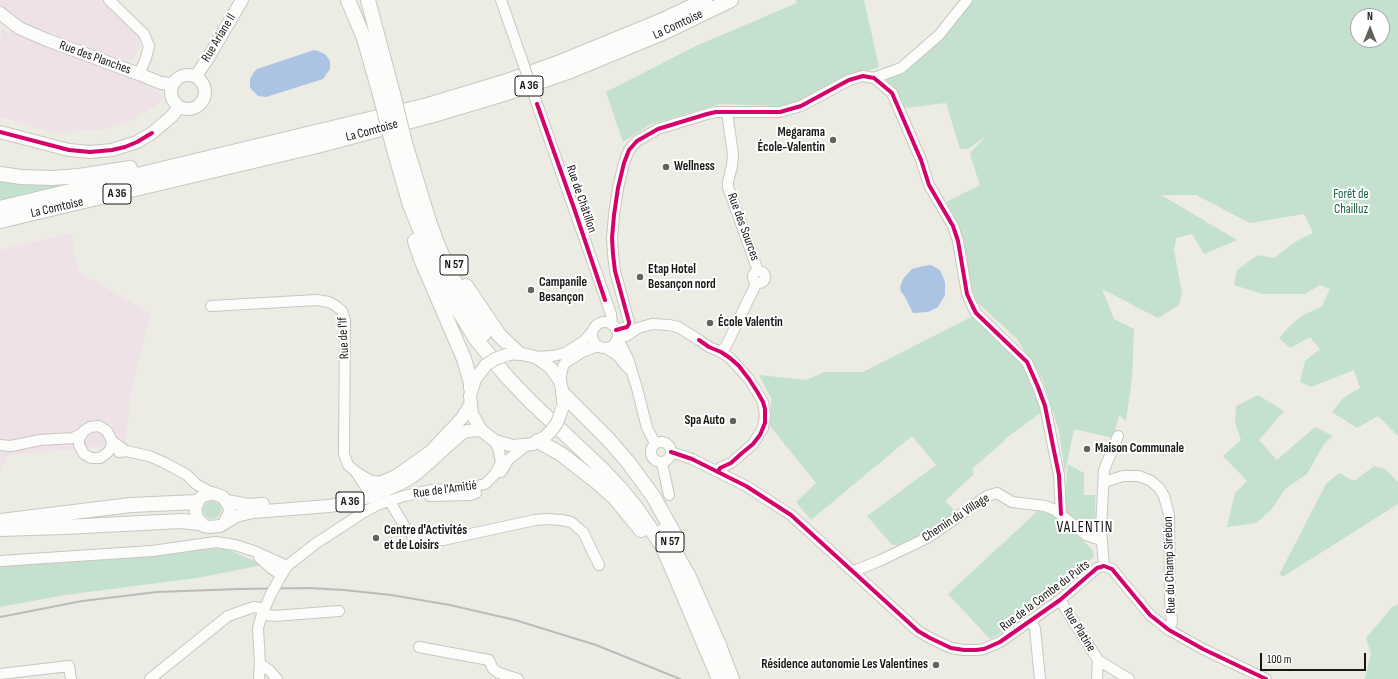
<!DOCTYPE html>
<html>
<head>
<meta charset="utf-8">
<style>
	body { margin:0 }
	#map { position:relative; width:1398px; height:679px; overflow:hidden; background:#ecebe4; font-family:"Sofia Sans Condensed",sans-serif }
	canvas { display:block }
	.north { position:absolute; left:1350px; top:8px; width:40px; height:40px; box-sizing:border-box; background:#fff; border:1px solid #a3a3a1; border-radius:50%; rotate:0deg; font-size:11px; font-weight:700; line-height:16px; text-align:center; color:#191814 }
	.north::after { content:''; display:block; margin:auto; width:14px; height:18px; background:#63625d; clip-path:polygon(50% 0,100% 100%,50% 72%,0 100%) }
	.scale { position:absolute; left:1260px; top:653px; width:106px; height:18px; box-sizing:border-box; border:2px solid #191814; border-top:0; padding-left:5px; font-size:12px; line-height:14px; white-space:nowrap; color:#191814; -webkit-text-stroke:3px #fff; paint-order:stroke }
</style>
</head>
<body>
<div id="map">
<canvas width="1398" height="679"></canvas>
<div class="north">N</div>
<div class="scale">100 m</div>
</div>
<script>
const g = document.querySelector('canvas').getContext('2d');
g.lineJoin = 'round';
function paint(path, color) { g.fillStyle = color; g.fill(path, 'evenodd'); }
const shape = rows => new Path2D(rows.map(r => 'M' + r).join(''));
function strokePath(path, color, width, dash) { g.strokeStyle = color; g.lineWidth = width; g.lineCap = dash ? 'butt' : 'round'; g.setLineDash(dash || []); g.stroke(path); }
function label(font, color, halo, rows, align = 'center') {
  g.font = font + ' "Sofia Sans Condensed",sans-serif'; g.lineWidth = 4; g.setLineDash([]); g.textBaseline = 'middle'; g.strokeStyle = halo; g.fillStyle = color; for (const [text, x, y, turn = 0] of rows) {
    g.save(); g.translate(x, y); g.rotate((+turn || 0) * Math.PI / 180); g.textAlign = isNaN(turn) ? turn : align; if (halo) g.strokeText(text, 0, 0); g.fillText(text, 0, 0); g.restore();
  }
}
paint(shape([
	[0,0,102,0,138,35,140,44,139,49,133,58,121,61,26,24,3,11,0,5],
	[1,29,32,39,141,82,161,94,163,97,160,103,130,121,102,130,52,132,0,117],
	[71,233,79,272,150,313,131,394,125,444,8,455,0,472,0,250]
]), '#efe2e6');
paint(shape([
	[796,0,864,0,879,67,848,77,798,105,782,106,720,104,651,124,623,142,606,92,696,46,797,3],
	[969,0,1398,0,1398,436,1378,416,1357,428,1332,412,1343,398,1360,388,1354,370,1311,387,1300,382,1305,361,1320,349,1310,337,1290,348,1279,338,1289,327,1300,317,1322,306,1330,289,1320,285,1305,294,1263,294,1234,285,1237,270,1258,255,1274,258,1295,242,1313,233,1304,214,1250,223,1196,195,1161,195,1237,240,1204,254,1192,234,1176,238,1174,250,1182,293,1179,305,1158,318,1102,289,1114,319,1134,329,1132,378,1126,421,1119,415,1113,438,1074,429,1065,473,1059,431,1043,380,1017,339,978,303,972,290,962,243,942,204,980,185,970,155,971,152,986,136,968,149,960,149,946,103,904,108,896,89,880,79,934,44,962,15],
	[1358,16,1382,16,1382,40,1358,40],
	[0,178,67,183,68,185,0,201],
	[973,316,1025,364,1042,412,1006,438,1003,442,972,469,974,474,945,501,957,513,914,541,900,547,891,544,867,516,936,465,912,436,811,520,796,502,816,483,770,426,771,398,759,375,807,380,824,372,863,372],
	[1258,395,1284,411,1259,440,1277,460,1315,427,1333,436,1324,444,1307,474,1285,489,1271,510,1256,523,1227,527,1235,493,1247,481,1223,456,1241,440,1235,423,1236,406],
	[1068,464,1084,473,1084,495,1095,495,1096,530,1091,533,1069,516,1065,510,1063,496,1065,496],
	[1374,466,1385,469,1398,482,1398,504,1284,576,1279,575,1326,484,1339,473,1354,481],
	'203 510a9 9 0 1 1 18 0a9 9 0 1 1-18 0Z',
	[1041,508,1054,513,1092,549,1094,556,1060,591,1008,629,990,639,948,594],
	[225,548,263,565,197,578,65,595,0,607,0,564],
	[1398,604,1398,679,1365,679,1371,653,1366,638,1392,607]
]), '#c4e0cf');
paint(shape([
	[314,50,318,51,325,54,330,61,330,69,323,79,266,97,258,96,252,90,250,87,250,79,254,72,257,69],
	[931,265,940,270,945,282,945,295,938,307,928,312,913,313,904,295,901,292,900,287,903,279,912,269,923,266]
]), '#acc4e3');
const minor = shape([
	[109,0,144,34,149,46,146,58,139,74],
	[501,0,522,60],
	[874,78,901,68,939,35,967,0],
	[537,104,611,314,612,325],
	[727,112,733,154,732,166,728,182,728,187,758,271],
	'753 277a6 6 0 1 1 12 0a6 6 0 1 1-12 0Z',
	[211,306,317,300,329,302,336,306,342,311,345,320,344,454,348,465,356,472],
	'592 335a13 13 0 1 1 26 0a13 13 0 1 1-26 0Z',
	[616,330,627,327,629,324,629,322,615,271,613,254,612,238,614,215,618,188,624,163,629,150,637,141,658,129,707,114,716,112,780,112,801,106,849,80,863,76,874,78,892,93,921,160,929,185,953,226,958,241,967,294,972,305,976,313,1027,362,1038,387,1045,406,1053,446,1059,475,1061,514],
	[618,337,626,336,638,328,652,324,669,325,678,327,699,340,709,347,721,352,730,358,749,379,763,402,765,416,763,428,753,444,731,463,720,468,718,472],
	[617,340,621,345,628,359,637,388,647,428,655,443],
	[606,348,617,355,628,368],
	[721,352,726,346,757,282],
	[535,357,553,356,565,353,584,341,592,332],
	[560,381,563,366,565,363,582,352,598,346],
	[112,441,111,448,107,453,100,458,91,458,84,454,79,445,79,439,84,431,90,427,99,426,107,431,112,441,126,451],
	'651 452a10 10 0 1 1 20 0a10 10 0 1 1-20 0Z',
	[0,445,11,446,40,440,73,438,81,434],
	[119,452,126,451,149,456,163,462,176,469,187,475,196,484,212,493],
	[671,452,692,459,746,486,791,515,918,631,930,638,951,648,964,650,976,650,984,649,1000,642,1060,600,1097,568,1104,566,1112,569,1150,615,1169,630,1203,649,1266,679],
	[661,462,663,468,669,495],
	[501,472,509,459,527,445],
	[382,482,371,481,356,472,367,489,378,491,383,490],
	[1104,482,1123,476,1139,476,1151,481,1159,488,1164,496,1169,515,1170,599,1172,622,1169,630],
	[430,496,470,495,476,493],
	[389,500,405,527,413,536,427,540,443,540,535,520,546,519,561,520,571,522,583,532,599,565],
	[259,557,271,568,281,575],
	[0,561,152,551,216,542,235,545,254,551,287,566],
	[1104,566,1101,530,1104,470,1118,436],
	[854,571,879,561,929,537,987,496,997,493,1012,502,1045,506,1055,510,1086,535,1101,540],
	[277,583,287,566,315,544,364,512,377,505,404,496,431,490,469,488,485,484,495,474,501,463,499,451,495,441],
	[1060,600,1098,660,1129,679],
	[262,614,274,616,339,611],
	[1032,622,1035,629,1040,679],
	[419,647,489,660,493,669,499,673,518,679],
	[260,664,269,670,277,679],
	[0,674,69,666,71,679],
	[150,679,228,616,254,607,264,609],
	[259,679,260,664,258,628,262,614,271,594],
	[1097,679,1098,660]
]);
const major = shape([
	[0,13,19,28,47,40,139,74,161,83,172,84],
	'171 92a17 17 0 1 1 34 0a17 17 0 1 1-34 0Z',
	[196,76,208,58,242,0],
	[0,132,69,150,90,152,112,150,137,142,152,133,172,116,179,107],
	[509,354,518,353,535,357,543,362,551,368,560,381,563,394,563,402],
	[486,365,475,379,470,396,472,414,481,430,495,441,513,446,533,444,545,437,551,431],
	[382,482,396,476,430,452,462,418,470,405],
	[227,501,248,505,263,504],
	[225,522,230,512,229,506,223,497,212,493,203,496,199,499,195,507,197,518,204,526,210,527,220,526,236,516,253,512,329,506,345,503,369,497,400,484,412,477,421,470,462,433,468,431,481,430]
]);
const highway = shape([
	[348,0,364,38,381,98],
	[368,0,393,94],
	[405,143,429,221,438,246,460,293,484,334],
	[393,146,410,205,434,264,457,308,476,339,507,377,531,402,601,468,620,488,637,509,661,544,668,559,719,679],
	[0,174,21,177,52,178,79,176,130,168],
	[0,208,428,105,504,82,563,61,663,20,705,0],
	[0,221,317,146,430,116,507,93,568,72,667,31,731,0],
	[415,241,421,259,464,359,471,383,471,388],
	[466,286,499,335,518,353],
	[563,394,608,439,628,462,653,496,677,539],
	[538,441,561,454,597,482,615,498,641,530],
	[0,521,131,505,197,502],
	[0,529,64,527,181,521,200,523],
	[663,531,689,577,720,647],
	[716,638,732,679]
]);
strokePath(minor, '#c8c7c2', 12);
strokePath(major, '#c8c7c2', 14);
strokePath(highway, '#c8c7c2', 16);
strokePath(minor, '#fcfcfb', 10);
strokePath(major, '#fcfcfb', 12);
strokePath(highway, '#fcfcfb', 14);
strokePath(shape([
	[0,617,82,601,157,592,238,589,309,588,344,590,391,595,450,605,515,620,596,645,680,679]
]), '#bcbbba', 2);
const minorBridge = shape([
	[522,60,537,104],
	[271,594,277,583]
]);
const majorBridge = shape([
	[486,365,495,359,509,354],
	[551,431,557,423,562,409]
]);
const highwayBridge = shape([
	[393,94,405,143],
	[381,98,393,146]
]);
strokePath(minorBridge, '#c8c7c2', 12, []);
strokePath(majorBridge, '#c8c7c2', 14, []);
strokePath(highwayBridge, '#c8c7c2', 16, []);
strokePath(minorBridge, '#fcfcfb', 10);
strokePath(majorBridge, '#fcfcfb', 12);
strokePath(highwayBridge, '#fcfcfb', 14);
strokePath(shape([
	[537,104,575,211,605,300],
	[0,132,69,150,90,152,112,150,125,147,137,142,152,133],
	[616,330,627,327,629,324,629,322,615,271,613,254,612,238,614,215,618,188,624,163,629,150,637,141,658,129,707,114,716,112,780,112,801,106,849,80,863,76,874,78,892,93,921,160,929,185,953,226,958,241,967,294,972,305,976,313,1027,362,1038,387,1045,406,1053,446,1059,475,1061,514],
	[699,340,709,347,721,352,730,358,739,366,749,379,758,393,763,402,765,409,765,423,760,435,753,444,742,453,731,463,720,468,718,472],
	[671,452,692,459,746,486,791,515,918,631,930,638,951,648,964,650,976,650,984,649,1000,642,1060,600,1097,568,1104,566,1112,569,1150,615,1169,630,1203,649,1266,679]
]), '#d6006c', 4);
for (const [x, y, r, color] of [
	[833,140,4,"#63625d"],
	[666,167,4,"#63625d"],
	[640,277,4,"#63625d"],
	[531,290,4,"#63625d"],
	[710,323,4,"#63625d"],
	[733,421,4,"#63625d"],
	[1087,449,4,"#63625d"],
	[376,538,4,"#63625d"],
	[936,665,4,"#63625d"]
]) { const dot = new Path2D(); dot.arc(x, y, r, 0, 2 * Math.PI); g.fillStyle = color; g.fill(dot); strokePath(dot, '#fff', 1.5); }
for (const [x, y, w] of [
	[529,86,28],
	[117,194,28],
	[454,265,28],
	[350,502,28],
	[670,542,28]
]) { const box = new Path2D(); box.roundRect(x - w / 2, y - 10, w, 20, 3); g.fillStyle = '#fff'; g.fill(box); strokePath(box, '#191814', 1); }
label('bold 12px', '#191814', null, [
	["A 36",529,86],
	["A 36",117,194],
	["N 57",454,265],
	["A 36",350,502],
	["N 57",670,542]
]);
label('13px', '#191814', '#fff', [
	["La Comtoise",678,25,-25],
	["Rue Ariane II",219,38,-59],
	["Rue des Planches",95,58,20],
	["La Comtoise",372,131,-15],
	["Rue de Châtillon",581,199,71],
	["La Comtoise",57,208,-13],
	["Rue des Sources",743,227,70],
	["Rue de l'If",344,338,-93],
	["Rue de l'Amitié",445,490,-8],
	["Chemin du Village",956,518,-33],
	["Rue du Champ Sirebon",1170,565,-92],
	["Rue de la Combe du Puits",1045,596,-37],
	["Rue Platine",1079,630,58]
]);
label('bold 13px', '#191814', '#fff', [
	["Megarama",825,133,"right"],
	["École-Valentin",825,148,"right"],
	["Wellness",674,167],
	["Etap Hotel",648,270],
	["Besançon nord",648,285],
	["Campanile",539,283],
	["Besançon",539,298],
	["École Valentin",718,323],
	["Spa Auto",725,421,"right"],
	["Maison Communale",1095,449],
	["Centre d'Activités",384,531],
	["et de Loisirs",384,546],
	["Résidence autonomie Les Valentines",928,665,"right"]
], 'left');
label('13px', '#196446', '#fff', [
	["Forêt de",1351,195],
	["Chailluz",1351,210]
]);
g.letterSpacing = '1px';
label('15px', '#191814', '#fff', [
	["VALENTIN",1085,528]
]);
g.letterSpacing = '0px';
</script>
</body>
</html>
